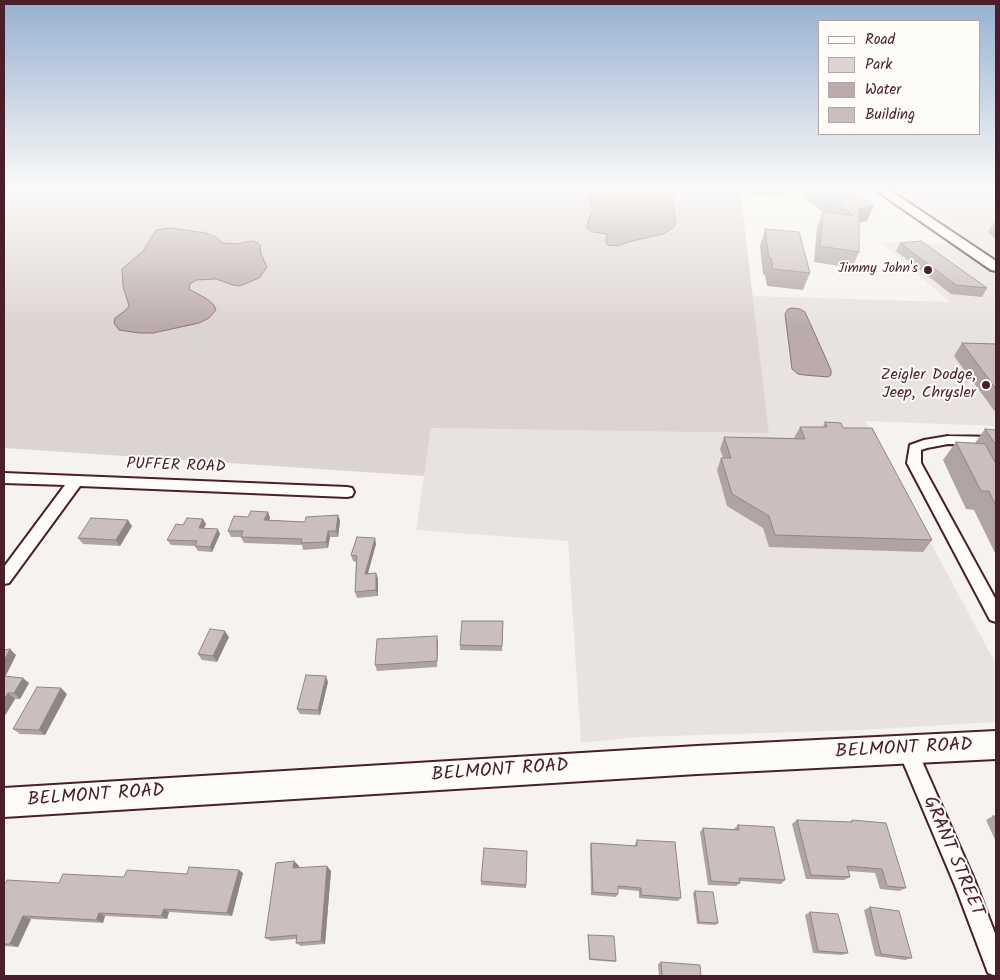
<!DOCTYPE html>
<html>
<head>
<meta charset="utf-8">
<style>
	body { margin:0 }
	#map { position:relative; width:1000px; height:980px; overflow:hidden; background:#f6f3ef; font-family:Kalam,sans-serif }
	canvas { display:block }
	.frame { position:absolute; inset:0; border:5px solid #4a1f2b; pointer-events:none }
	.legend { position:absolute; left:818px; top:20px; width:162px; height:115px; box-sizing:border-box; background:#fdfcf7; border:1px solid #b5a4a5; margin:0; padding:6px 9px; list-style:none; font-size:15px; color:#4a1f2b }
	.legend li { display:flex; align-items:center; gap:10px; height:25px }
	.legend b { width:25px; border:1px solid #b5a4a5 }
</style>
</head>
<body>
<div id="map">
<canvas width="1000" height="980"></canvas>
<div class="frame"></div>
<ul class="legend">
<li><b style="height:6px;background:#fdfcf7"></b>Road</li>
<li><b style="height:14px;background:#dcd4d2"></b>Park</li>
<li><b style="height:14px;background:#bbabac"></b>Water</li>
<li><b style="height:14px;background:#cbbfbe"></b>Building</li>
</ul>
</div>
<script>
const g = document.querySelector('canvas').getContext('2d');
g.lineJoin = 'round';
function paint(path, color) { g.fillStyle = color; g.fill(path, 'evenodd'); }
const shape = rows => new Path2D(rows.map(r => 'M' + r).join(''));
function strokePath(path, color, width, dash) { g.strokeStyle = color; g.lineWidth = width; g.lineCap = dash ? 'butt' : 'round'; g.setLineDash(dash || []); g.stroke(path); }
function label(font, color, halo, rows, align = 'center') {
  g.font = font + ' Kalam,sans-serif'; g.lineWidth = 4; g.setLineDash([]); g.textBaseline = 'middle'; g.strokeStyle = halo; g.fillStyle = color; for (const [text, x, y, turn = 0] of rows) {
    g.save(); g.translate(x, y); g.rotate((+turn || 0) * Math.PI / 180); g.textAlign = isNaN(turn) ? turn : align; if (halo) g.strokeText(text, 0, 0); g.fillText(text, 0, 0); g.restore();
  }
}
paint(shape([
	[893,189,996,189,996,257],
	[880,242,952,245,996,275,996,426,865,421,996,664,996,722,860,730,638,737,581,743,568,541,416,530,431,428,768,432,753,296,950,302]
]), '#e9e3e0');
paint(shape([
	[4,189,740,189,769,433,431,428,424,476,4,448]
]), '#dcd4d2');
const water = shape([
	[592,189,675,189,672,199,676,223,674,227,663,234,632,241,617,246,608,245,606,242,607,234,593,232,587,228,588,220,593,210,588,199,588,194,592,189],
	[170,228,206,233,216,237,223,243,236,244,253,241,258,243,260,245,261,254,267,267,259,278,240,286,233,285,216,279,196,280,190,284,189,289,207,299,214,305,216,310,209,318,199,323,153,333,139,333,119,330,114,323,115,318,126,310,129,306,123,286,122,269,143,251,156,230,170,228],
	[792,308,800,309,805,312,831,370,831,375,828,377,804,375,798,374,792,369,785,314,788,309,792,308]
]);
paint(water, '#bbabac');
strokePath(water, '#8e7378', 1);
const minor = shape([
	[948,436,996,437,996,445,948,444,927,448,921,450,921,463,996,600,996,622,990,620,907,463,910,445,924,440,948,436],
	[4,473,347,487,352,488,354,492,352,496,347,497,80,486,9,583,4,584,4,567,65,485,4,483,4,473],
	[907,741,914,743,974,879,996,936,996,976,988,973,956,888,898,750,900,743,907,741]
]);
const secondary = shape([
	[996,731,996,759,697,774,4,817,4,788,697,746,996,731]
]);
const primary = shape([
	[874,189,888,189,996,261,996,271,991,270,874,189]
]);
strokePath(minor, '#4a1f2b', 4);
strokePath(secondary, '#4a1f2b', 4);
strokePath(primary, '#4a1f2b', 4);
paint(minor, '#fdfcf7');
paint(secondary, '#fdfcf7');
paint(primary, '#fdfcf7');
paint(shape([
	[752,189,784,189,782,196,752,194],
	[799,189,851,189,867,221,859,222,859,252,852,268,814,262,817,227,823,212,798,192],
	[995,221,996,221,996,240,988,232],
	[765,229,810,273,803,290,767,286,765,275,763,274,760,246],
	[900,243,987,288,982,297,951,294,896,251],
	[962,343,996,344,996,413,954,356],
	[825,422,843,428,932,540,923,552,769,547,763,528,727,506,717,470,721,458,723,458,720,449,724,437,794,438,800,427,823,427],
	[985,429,996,430,996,555,974,510,966,509,943,460,956,442,975,443],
	[268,512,270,518,269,520,305,522,338,515,340,521,338,537,330,537,328,548,303,550,302,545,244,543,241,537,231,537,228,531,248,517],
	[206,524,204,528,220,534,212,552,198,551,195,546,171,545,167,540,183,525],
	[132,526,120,546,83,544,78,538],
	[376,544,368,573,376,573,378,579,378,596,357,598,355,592,356,562,353,561,351,555],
	[503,621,502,651,460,650,460,645],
	[229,637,217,662,202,660,198,654],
	[438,642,437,667,377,671,375,665],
	[4,650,16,655,5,677,29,683,20,699,15,699,4,717],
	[328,682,320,715,300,714,297,709],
	[67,694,45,735,20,734,13,729],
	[993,816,996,816,996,842,986,820],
	[797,820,850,822,852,820,906,888,899,891,880,889,875,873,848,871,850,877,844,880,806,879,792,824],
	[738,825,785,880,781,884,740,881,740,883,736,886,708,885,700,832,703,828,734,829],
	[637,840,681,898,678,901,639,898,639,891,618,889,618,894,616,897,591,895,590,846,591,843,635,846,635,844],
	[294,861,299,866,299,868,331,871,325,944,301,946,296,943,296,939,271,941,265,938],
	[243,873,232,916,169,912,167,919,105,916,103,923,31,919,18,947,4,946,4,883,59,883,124,877,187,874],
	[481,881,526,885,526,888,481,885],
	[695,891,718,923,716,925,697,924,693,893],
	[870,907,912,958,905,960,875,956,864,910],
	[810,912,848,953,842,955,813,953,805,915],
	[588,935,616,961,615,962,589,960,588,936],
	[661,962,701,976,659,976,658,964]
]), '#afa4a3');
paint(shape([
	[874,205,867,221,853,223,859,208],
	[268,512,270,518,267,526,264,520],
	[338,515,340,521,338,537,336,531],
	[203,519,206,524,201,533,199,528],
	[128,520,132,526,120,546,116,540],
	[218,529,220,534,212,552,210,547],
	[328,531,330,537,328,548,326,542],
	[375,538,376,544,366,580,365,574],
	[376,573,378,579,378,596,376,590],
	[225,631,229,637,217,662,213,656],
	[437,636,438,642,437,667],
	[10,649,16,655,4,679,4,661],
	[326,676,328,682,320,715,318,710],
	[23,678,29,683,20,699,14,693],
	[61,688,67,694,45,735,39,730],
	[8,693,15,699,4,717,4,700],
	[294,861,299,866,298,873,293,868],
	[327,866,331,871,325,944,321,941],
	[239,870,243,873,232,916,227,913],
	[164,909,169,912,167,919,161,916],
	[99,913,105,916,103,923,96,920],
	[23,916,31,919,18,947,10,944]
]), '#8e8685');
const building = shape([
	[819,189,851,189,874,205,859,208,859,252,820,246,823,211,854,216,819,189],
	[765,229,799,232,810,273,773,269,771,258,769,258,765,229],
	[921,241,987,288,956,285,900,243,921,241],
	[962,343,996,344,996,389,962,343],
	[825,422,841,423,843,428,872,428,932,540,775,535,769,516,732,494,721,458,731,458,724,437,805,439,800,427,827,427,825,422],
	[985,429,996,430,996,445,985,429],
	[956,442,985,444,996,464,996,506,989,491,981,491,956,442],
	[251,511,268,512,264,520,305,522,306,517,338,515,336,531,328,531,326,542,301,543,302,539,241,537,243,531,228,531,234,516,248,517,251,511],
	[91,518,128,520,116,540,78,538,91,518],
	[187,518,203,519,199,528,218,529,210,547,195,546,197,541,167,540,176,524,183,525,187,518],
	[357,537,375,538,365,574,376,573,376,590,355,592,357,556,351,555,357,537],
	[462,621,503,621,502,646,460,645,462,621],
	[210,629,225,631,213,656,198,654,210,629],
	[437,636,437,661,375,665,377,639,437,636],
	[10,649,4,661,4,650,10,649],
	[306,675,326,676,318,710,297,709,306,675],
	[4,676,23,678,14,693,8,693,4,700,4,676],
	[37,687,61,688,39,730,13,729,37,687],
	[993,816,996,816,996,822,993,816],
	[797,820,852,822,852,820,886,823,906,888,887,886,882,869,847,866,850,877,811,875,797,820],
	[738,825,774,827,785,880,739,878,740,883,711,881,703,828,739,830,738,825],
	[637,840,675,842,681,898,641,895,641,888,618,886,618,894,593,892,591,843,637,846,637,840],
	[484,848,527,851,526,885,481,881,484,848],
	[294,861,293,868,327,866,321,941,296,943,297,935,265,938,276,863,294,861],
	[189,867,239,870,227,913,164,909,161,916,99,913,96,920,23,916,10,944,4,944,4,883,6,883,7,880,59,883,63,874,124,877,127,870,187,874,189,867],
	[695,891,713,892,718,923,699,922,695,891],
	[870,907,899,911,912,958,881,954,870,907],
	[810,912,838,914,848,953,818,951,810,912],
	[588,935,614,936,616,961,590,959,588,935],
	[661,962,700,965,701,976,662,976,661,962]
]);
paint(building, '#cbbfbe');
strokePath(building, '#8e8685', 1);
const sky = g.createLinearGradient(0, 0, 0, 326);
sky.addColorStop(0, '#96b0d0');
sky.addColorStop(0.58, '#fbfaf8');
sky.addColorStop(1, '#fbfaf800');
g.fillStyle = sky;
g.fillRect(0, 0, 1000, 326);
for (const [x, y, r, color] of [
	[928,270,5,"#4a1f2b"],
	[986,385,5,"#4a1f2b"]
]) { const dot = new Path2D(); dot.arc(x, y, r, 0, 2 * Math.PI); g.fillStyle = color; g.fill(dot); strokePath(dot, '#fdfcf7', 2); }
label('14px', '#4a1f2b', '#fdfcf7', [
	["Jimmy John's",918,270]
], 'right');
label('16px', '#4a1f2b', '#fdfcf7', [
	["Zeigler Dodge,",976,376],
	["Jeep, Chrysler",976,394]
], 'right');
label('16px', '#4a1f2b', '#fdfcf7', [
	["PUFFER ROAD",176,467,2]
]);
label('19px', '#4a1f2b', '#fdfcf7', [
	["BELMONT ROAD",904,750,-3],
	["BELMONT ROAD",500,772,-4],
	["BELMONT ROAD",96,797,-4],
	["GRANT STREET",952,857,67]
]);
</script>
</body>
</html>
